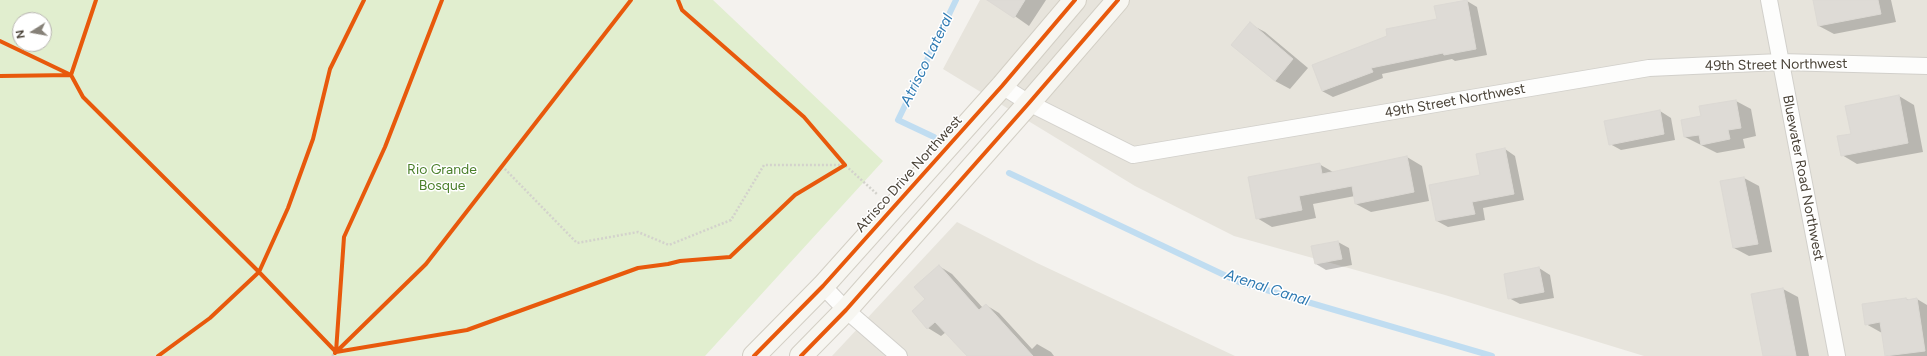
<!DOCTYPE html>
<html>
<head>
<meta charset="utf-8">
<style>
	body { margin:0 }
	#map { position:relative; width:1927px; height:356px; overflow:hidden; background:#f4f2ee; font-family:Figtree,sans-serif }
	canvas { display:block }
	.north { position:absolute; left:12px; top:12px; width:40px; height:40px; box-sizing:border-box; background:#fff; border:1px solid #b7b4b0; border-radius:50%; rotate:259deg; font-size:11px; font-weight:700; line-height:16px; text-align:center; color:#4b4439 }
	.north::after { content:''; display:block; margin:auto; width:14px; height:18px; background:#868178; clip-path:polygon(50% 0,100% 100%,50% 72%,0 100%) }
</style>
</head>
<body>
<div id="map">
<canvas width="1927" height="356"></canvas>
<div class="north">N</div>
</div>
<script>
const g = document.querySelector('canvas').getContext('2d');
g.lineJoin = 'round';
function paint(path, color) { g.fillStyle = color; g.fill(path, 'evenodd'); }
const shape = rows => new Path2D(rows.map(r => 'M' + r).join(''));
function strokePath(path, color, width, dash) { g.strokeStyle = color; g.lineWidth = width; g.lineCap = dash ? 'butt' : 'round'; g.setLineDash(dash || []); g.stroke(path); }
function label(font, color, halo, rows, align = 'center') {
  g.font = font + ' Figtree,sans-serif'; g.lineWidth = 3; g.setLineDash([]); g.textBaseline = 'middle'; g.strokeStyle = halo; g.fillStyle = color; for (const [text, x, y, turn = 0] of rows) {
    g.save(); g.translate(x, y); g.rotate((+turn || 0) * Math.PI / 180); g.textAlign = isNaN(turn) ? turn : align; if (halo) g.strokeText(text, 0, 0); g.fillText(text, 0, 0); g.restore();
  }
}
paint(shape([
	[980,0,1927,0,1927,356,1644,356,1445,295,1234,236,1135,186,943,69],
	[957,222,1037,263,1235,356,832,356]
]), '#e7e4dc');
paint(shape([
	[0,0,713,0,883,161,705,356,0,356],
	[20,20,44,20,44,44,20,44]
]), '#e1eecf');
paint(shape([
	[992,0,1046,0,1029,26],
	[1814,0,1891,0,1896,22,1834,34,1819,26],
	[1467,1,1477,7,1487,55,1455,61,1452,59,1382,74,1383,78,1333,97,1322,91],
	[1250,24,1265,32,1308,68,1290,89,1275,81],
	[1899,96,1914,105,1923,152,1857,164,1842,155,1852,135],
	[1736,101,1751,109,1756,136,1743,139,1745,148,1717,153,1685,137,1702,117],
	[1660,111,1671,118,1675,140,1621,150,1610,144],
	[1505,149,1515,156,1524,200,1483,208,1485,220,1448,227,1437,221,1430,186,1481,176],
	[1407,157,1422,166,1429,201,1371,212,1356,204,1355,196,1313,204,1316,218,1272,227,1257,218,1319,164,1333,172],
	[1744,178,1759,186,1772,252,1749,256,1734,248,1721,182],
	[1338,242,1349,248,1352,265,1326,270,1316,264],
	[939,266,952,274,983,308,986,305,999,313,1032,349,1037,344,1051,352,1054,356,968,356,946,332,941,336,928,328,913,311,926,299],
	[1539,268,1550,275,1554,298,1520,304,1509,298],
	[1783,289,1798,297,1809,356,1764,356],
	[1906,299,1909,300,1917,299,1927,305,1927,356,1886,356,1882,333,1866,324]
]), '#0003');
strokePath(shape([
	[934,137,898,120,956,0],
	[1009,173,1239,282,1492,356]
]), '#c0ddf1', 6);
const building = shape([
	[987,0,1025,0,1014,18,987,0],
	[1467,0,1476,49,1444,55,1443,53,1371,68,1373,72,1322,91,1312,65,1387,36,1386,29,1437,19,1434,6,1467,0],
	[1813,0,1878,0,1881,14,1818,26,1813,0],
	[1250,22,1293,59,1275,81,1231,45,1250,22],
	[1899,95,1908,143,1841,156,1837,136,1851,134,1845,106,1899,95],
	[1736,100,1741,128,1728,130,1730,139,1701,145,1699,135,1684,137,1681,120,1701,116,1699,106,1736,100],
	[1660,110,1664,134,1609,145,1604,121,1660,110],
	[1505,148,1514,194,1472,202,1475,214,1436,221,1429,185,1480,175,1476,154,1505,148],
	[1407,156,1414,192,1355,204,1352,186,1299,196,1302,210,1256,219,1248,177,1320,163,1322,174,1407,156],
	[1744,177,1758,244,1733,248,1720,181,1744,177],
	[1338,241,1342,259,1315,264,1311,246,1338,241],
	[939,265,979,310,986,304,1033,356,967,356,935,322,927,329,912,311,925,299,914,287,939,265],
	[1539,267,1544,292,1508,299,1504,274,1539,267],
	[1783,288,1796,356,1763,356,1751,294,1783,288],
	[1906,298,1907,300,1917,298,1925,351,1885,356,1880,322,1865,325,1862,304,1906,298]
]);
paint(building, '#dedbd6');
strokePath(building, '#dcd9d4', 1);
const minor = shape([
	[1769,0,1837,356],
	[1002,86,1029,103,1133,155,1649,68,1780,62,1927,66],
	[823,286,846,310,899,356]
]);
const secondary = shape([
	[754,356,823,286,1002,86,1075,0],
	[801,356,846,310,1029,103,1118,0]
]);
strokePath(minor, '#d2d0cb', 18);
strokePath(secondary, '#d3cfc5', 24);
strokePath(shape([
	[0,41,71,75,96,0],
	[0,76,71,75,83,97,259,272,336,352],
	[502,166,577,243,638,232,669,245,731,220,764,165,845,165,878,195],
	[336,352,467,330,638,268,668,264,680,261,730,257,795,195,845,165,804,117,682,10,678,0],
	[336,352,344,237,385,147,442,0],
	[158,356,210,318,259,272,288,208,313,139,330,69,364,0],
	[332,356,426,264,631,0]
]), '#d3d2cc', 2.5, [2, 2]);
strokePath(minor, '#fdfdfc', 16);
strokePath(secondary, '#f7f6f1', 22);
strokePath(shape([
	[0,41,71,75,96,0],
	[0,76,71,75,83,97,259,272,336,352],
	[336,352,467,330,638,268,668,264,680,261,730,257,795,195,845,165,804,117,682,10,678,0],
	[336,352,344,237,385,147,442,0],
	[335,353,426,264,631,0],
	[158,356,210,318,259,272,288,208,313,139,330,69,364,0],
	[754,356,823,286,1002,86,1075,0],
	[801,356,846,310,1029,103,1118,0]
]), '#e8590c', 4);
label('14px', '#4b4439', '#fff', [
	["49th Street Northwest",1776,65,-1],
	["49th Street Northwest",1455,101,-10],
	["Atrisco Drive Northwest",909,174,-48],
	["Bluewater Road Northwest",1803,178,79]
]);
label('14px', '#4a7f2a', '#fff', [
	["Rio Grande",442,170],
	["Bosque",442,186]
]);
label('italic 15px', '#2e7ab2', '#fff', [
	["Atrisco Lateral",927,60,-64],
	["Arenal Canal",1267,288,18]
]);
</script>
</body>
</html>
